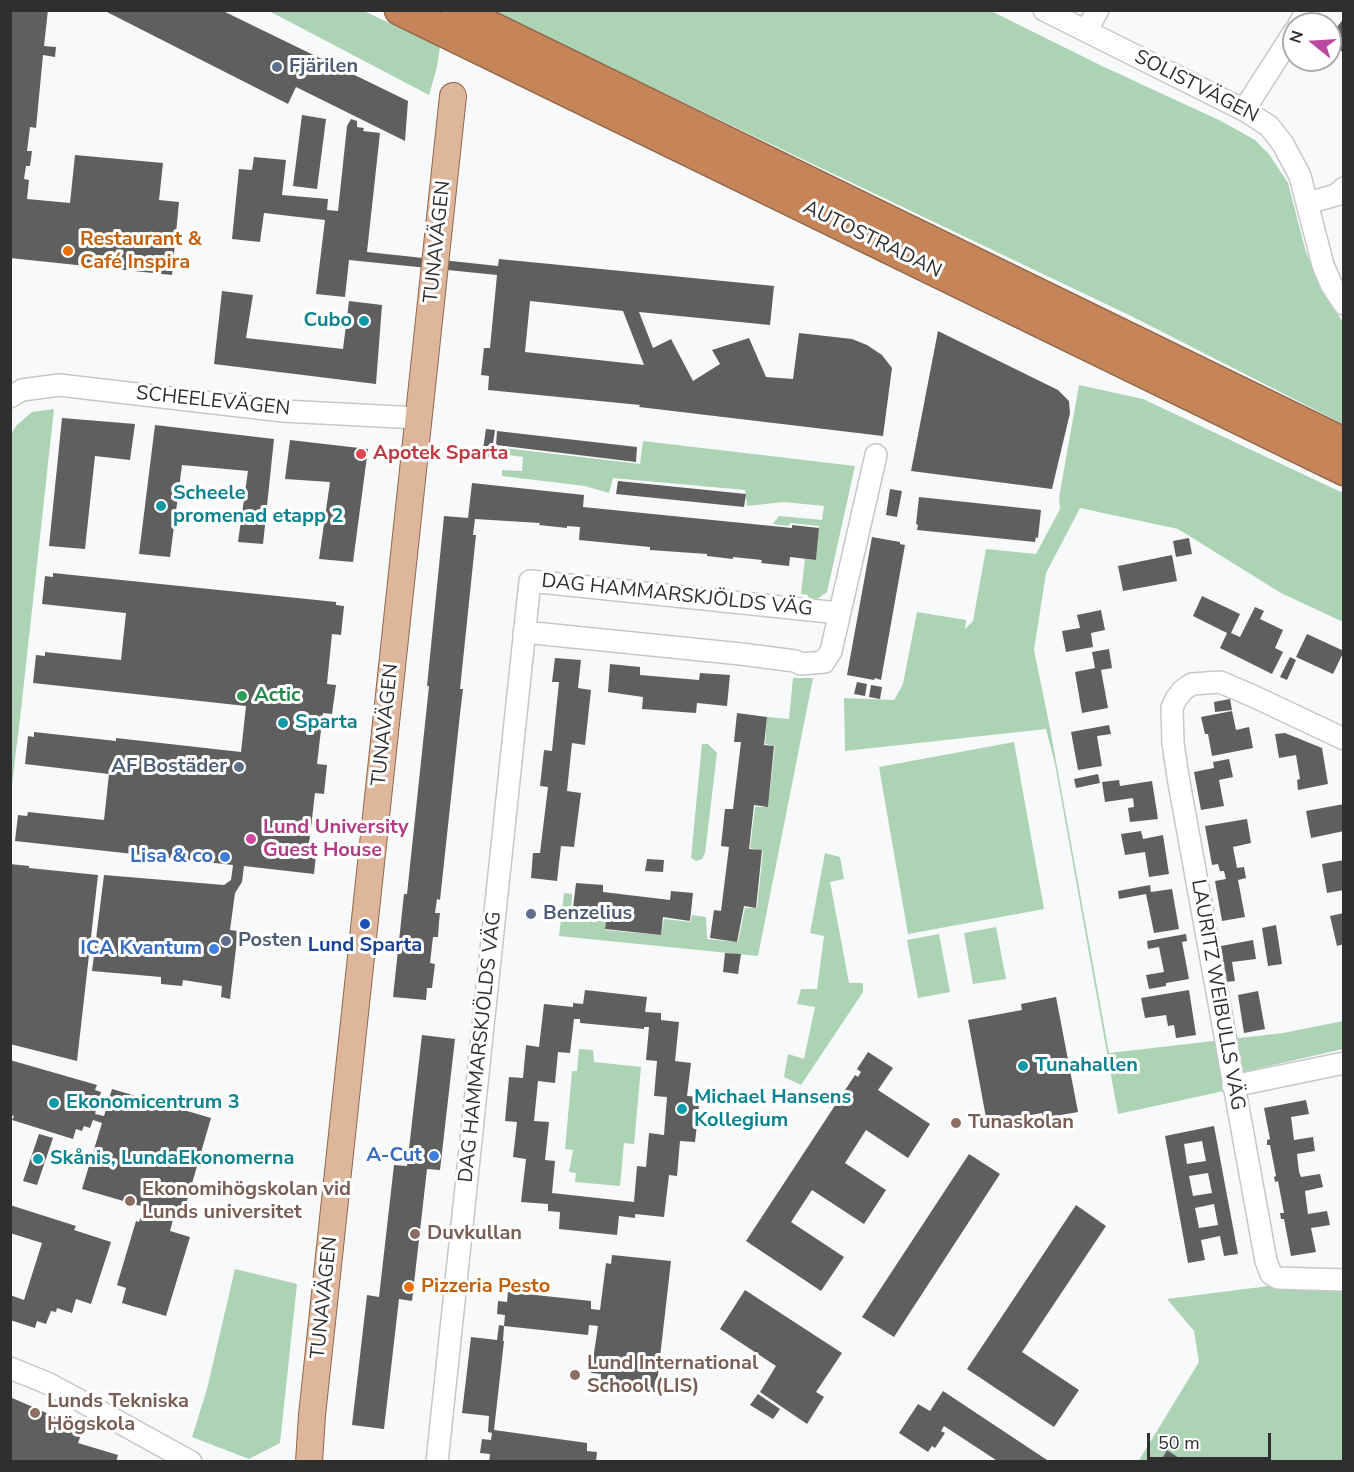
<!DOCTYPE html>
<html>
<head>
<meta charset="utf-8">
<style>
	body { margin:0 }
	#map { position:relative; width:1354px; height:1472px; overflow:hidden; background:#f8f9fb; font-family:"Nunito Sans",sans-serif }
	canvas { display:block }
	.frame { position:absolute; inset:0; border:12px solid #2f2f2f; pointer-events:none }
	.north { position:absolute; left:1282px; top:12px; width:60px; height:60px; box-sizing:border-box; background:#fff; border:2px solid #acacac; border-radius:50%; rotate:288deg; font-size:16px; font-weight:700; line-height:24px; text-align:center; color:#2f2f2f }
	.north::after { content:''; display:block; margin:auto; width:21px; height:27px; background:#ba47a0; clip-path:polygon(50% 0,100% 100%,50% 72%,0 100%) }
	.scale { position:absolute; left:1147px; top:1433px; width:124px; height:27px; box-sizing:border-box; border:3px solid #2f2f2f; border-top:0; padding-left:8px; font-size:18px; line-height:21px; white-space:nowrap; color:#2f2f2f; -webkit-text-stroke:4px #fff; paint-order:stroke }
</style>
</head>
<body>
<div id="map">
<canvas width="1354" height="1472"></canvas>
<div class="frame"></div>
<div class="north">N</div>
<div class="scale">50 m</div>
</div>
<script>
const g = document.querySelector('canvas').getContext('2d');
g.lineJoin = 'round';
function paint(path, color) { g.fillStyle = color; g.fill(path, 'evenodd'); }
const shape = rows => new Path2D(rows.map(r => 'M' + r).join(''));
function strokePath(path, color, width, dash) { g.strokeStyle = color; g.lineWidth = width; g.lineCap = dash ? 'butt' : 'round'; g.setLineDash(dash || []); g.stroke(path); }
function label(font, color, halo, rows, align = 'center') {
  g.font = font + ' "Nunito Sans",sans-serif'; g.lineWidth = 6; g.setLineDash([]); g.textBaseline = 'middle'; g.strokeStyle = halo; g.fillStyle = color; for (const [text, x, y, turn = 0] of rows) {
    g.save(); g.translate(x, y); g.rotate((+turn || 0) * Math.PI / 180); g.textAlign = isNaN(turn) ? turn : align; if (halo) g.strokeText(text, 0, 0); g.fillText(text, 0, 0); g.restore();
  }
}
paint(shape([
	[269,11,364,11,440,47,437,67,429,95],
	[492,11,991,11,1102,66,1221,121,1255,140,1269,154,1288,183,1305,249,1319,284,1343,322,1343,424,1133,317],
	[1079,385,1143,399,1343,493,1343,622,1281,593,1178,529,1080,508,1046,573,1034,650,1050,728,1109,1053,1283,1033,1343,1021,1343,1049,1225,1076,1224,1091,1118,1114,1055,764,1046,729,845,751,844,698,894,700,903,684,917,612,966,620,965,629,973,621,986,549,1036,554,1060,509,1059,498],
	[54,409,21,710,11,793,11,434,16,426,32,412],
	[643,441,855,466,827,592,814,601,808,600,808,595,801,594,805,559,816,560,819,526,791,523,788,526,773,524,779,516,822,520,824,506,784,502,747,506,745,490,613,478,609,493,585,486,502,476,502,470,522,471,523,457,494,453,496,447,640,464],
	[793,678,813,678,758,956,559,936,564,893,572,894,571,910,606,914,605,930,661,935,664,919,691,922,692,915,706,917,707,939,738,942,745,908,757,908,763,851,750,848,755,807,768,807,775,746,765,744,767,717,789,719],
	[1014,742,1044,909,908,934,879,767],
	[702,744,708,744,717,753,705,853,702,859,696,861,691,858],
	[825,853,840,857,844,879,830,882,849,983,863,983,863,992,801,1085,784,1077,788,1054,804,1059,815,1007,797,1004,801,989,817,989,824,936,810,933],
	[996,927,1006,979,973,984,964,933],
	[939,934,950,992,918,998,907,940],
	[579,1049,593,1050,594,1062,641,1067,634,1144,624,1143,620,1186,575,1182,576,1173,569,1172,573,1150,565,1149,572,1071,577,1071],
	[235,1269,297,1284,280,1443,249,1459,192,1437,207,1389],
	[1276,1285,1343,1285,1343,1461,1138,1462,1199,1362,1194,1331,1167,1299]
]), '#acd3b4');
paint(shape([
	[10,10,48,10,44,46,56,47,55,57,43,55,36,128,30,127,27,151,32,151,30,166,26,166,24,179,29,180,27,199,70,203,75,155,163,163,159,200,179,202,172,275,10,258],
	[103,10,221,10,408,101,405,141,296,87,288,104],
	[1344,18,1344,53,1330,43,1337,33,1334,31],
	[302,115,326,119,317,189,293,186],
	[351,119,357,121,357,127,364,128,363,131,380,133,367,252,498,266,499,259,774,286,770,325,639,312,653,348,671,339,693,381,720,364,712,350,749,338,766,377,793,379,799,333,852,339,867,345,882,355,892,368,883,436,639,407,640,405,488,390,489,376,481,375,484,348,490,348,497,275,349,260,345,297,316,294,325,220,264,213,260,242,232,239,239,169,252,170,254,157,286,160,282,195,328,199,327,210,338,211,347,126],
	[530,301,623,311,644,365,525,352],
	[222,291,253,295,246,338,343,349,349,301,382,305,376,384,214,364],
	[938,331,1058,390,1069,401,1070,413,1052,489,911,471],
	[62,418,135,424,130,460,95,456,85,549,49,546],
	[155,425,274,439,263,544,238,542,248,471,182,465,170,557,139,554],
	[486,429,495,430,491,457,482,456],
	[497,431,637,447,636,462,496,445],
	[290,440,368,449,353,562,319,559,330,482,285,479],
	[618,481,746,494,744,507,616,494],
	[472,483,584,495,583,507,792,528,792,525,819,528,816,560,790,557,789,566,761,563,762,560,733,557,733,559,707,556,707,554,650,550,650,547,579,540,580,527,567,526,567,528,539,525,540,523,475,519,473,535,476,535,460,689,463,689,460,714,440,900,437,899,435,913,440,913,439,922,438,937,433,937,430,963,435,964,432,988,427,988,426,1000,393,997,404,894,407,894,429,686,427,686,444,516,468,518],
	[890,489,902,491,897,517,886,515],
	[919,497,1041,510,1038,538,1036,537,1035,542,917,530,918,525,916,524],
	[872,537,900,542,900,544,905,545,881,680,875,678,874,680,847,675],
	[1189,538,1192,554,1176,557,1173,541],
	[1172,555,1177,581,1123,591,1118,566],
	[53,573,336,602,336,605,344,606,341,635,332,634,327,684,336,685,332,714,323,713,317,764,327,765,324,794,315,793,309,844,317,845,314,874,244,866,242,882,235,893,230,930,238,931,230,999,221,997,222,986,183,980,182,986,161,984,161,977,92,971,104,875,224,885,231,880,233,865,15,841,18,815,27,816,28,812,104,820,109,774,25,764,28,736,34,737,34,732,116,741,116,738,241,752,246,706,33,683,36,655,45,656,45,652,121,660,126,613,42,604,45,576,53,577],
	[1202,596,1240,614,1231,633,1240,637,1255,607,1264,611,1260,619,1283,630,1275,648,1283,652,1272,674,1220,648,1227,633,1193,616],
	[1101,610,1105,630,1091,633,1093,647,1066,652,1062,631,1080,628,1077,615],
	[1307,634,1344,651,1333,674,1296,657],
	[1109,649,1112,668,1101,670,1108,708,1082,713,1075,672,1095,668,1092,652],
	[1290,657,1296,660,1287,680,1280,677],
	[555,658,581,660,578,688,591,690,585,745,572,743,567,791,581,793,574,847,561,846,557,881,531,878,533,853,540,853,548,787,540,786,544,750,552,751,559,682,552,682],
	[610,664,640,667,640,675,699,680,700,673,730,675,727,706,697,703,696,713,642,709,643,697,608,692],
	[857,682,867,684,865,696,854,694],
	[871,685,882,687,880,699,869,697],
	[1230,699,1232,710,1215,712,1214,702],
	[1232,711,1236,730,1249,727,1253,748,1212,756,1208,734,1205,734,1201,717],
	[737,713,767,717,764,745,774,746,768,807,754,805,749,849,762,850,756,908,744,906,737,942,710,938,714,910,721,911,729,847,721,846,725,809,733,809,741,742,734,742],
	[1109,725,1111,734,1097,736,1102,766,1078,770,1071,732],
	[1285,733,1322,748,1328,784,1298,790,1297,780,1300,779,1296,755,1279,758,1275,734],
	[1229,759,1233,777,1219,780,1224,806,1201,810,1194,772,1214,768,1213,762],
	[1098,774,1100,783,1076,788,1074,779],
	[1119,780,1120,786,1152,781,1158,819,1130,822,1128,808,1134,807,1133,798,1105,802,1102,782],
	[1344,804,1344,831,1311,838,1306,811],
	[1247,819,1251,843,1233,847,1237,868,1244,867,1246,878,1238,880,1245,917,1222,921,1215,881,1226,879,1224,871,1220,871,1218,864,1212,865,1205,826],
	[1141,831,1143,839,1163,835,1169,874,1149,877,1145,852,1125,855,1121,834],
	[647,859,664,860,663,872,645,871],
	[1344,860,1344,890,1327,893,1322,864],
	[10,864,29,866,29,868,98,875,77,1061,10,1044],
	[576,883,603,885,603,892,670,900,671,891,693,893,690,921,663,917,661,935,605,929,607,912,573,908],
	[1150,885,1151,892,1172,889,1179,929,1154,933,1146,894,1119,899,1118,891],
	[1344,913,1344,944,1337,946,1330,916],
	[1276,925,1282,964,1268,966,1262,928],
	[1186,934,1187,941,1182,942,1189,979,1166,983,1166,986,1149,989,1146,975,1164,972,1159,947,1148,949,1147,941],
	[1253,940,1256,959,1232,962,1235,981,1226,982,1221,946],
	[725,953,741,954,738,974,723,972],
	[585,990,647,997,645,1012,661,1013,661,1020,679,1022,675,1061,691,1063,687,1096,700,1097,695,1142,680,1141,677,1176,669,1175,664,1217,635,1214,635,1218,619,1216,617,1235,559,1229,560,1212,548,1211,548,1204,521,1202,526,1159,513,1157,517,1122,505,1121,509,1077,523,1078,526,1045,539,1047,544,1004,573,1007,573,1003,583,1004],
	[574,1019,580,1019,580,1023,644,1029,644,1027,649,1027,646,1060,657,1061,654,1096,667,1097,664,1135,649,1133,646,1167,637,1166,634,1202,552,1193,555,1161,545,1160,549,1122,534,1121,538,1081,555,1083,558,1052,570,1053],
	[1189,990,1196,1035,1176,1038,1174,1025,1168,1026,1166,1015,1145,1018,1141,998],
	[1258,991,1265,1029,1244,1033,1238,995],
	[1056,997,1078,1112,1043,1118,1042,1113,987,1123,968,1020,1022,1010,1021,1004],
	[422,1035,455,1039,440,1170,427,1169,412,1301,399,1299,384,1429,352,1425,367,1295,379,1297,394,1165,407,1166],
	[868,1052,893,1068,878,1090,930,1124,908,1158,866,1130,845,1163,886,1190,864,1224,812,1190,791,1222,844,1257,821,1291,746,1241,855,1075,858,1077,861,1072,857,1069],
	[10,1060,97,1085,95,1090,101,1092,95,1114,104,1116,112,1089,211,1118,182,1218,174,1216,170,1231,190,1237,166,1316,122,1303,126,1288,117,1285,136,1221,139,1222,144,1207,82,1189,102,1123,93,1120,90,1128,84,1126,82,1131,76,1129,73,1139,12,1120,14,1116,10,1115],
	[1306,1100,1309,1114,1291,1117,1294,1140,1313,1137,1315,1151,1297,1154,1299,1172,1301,1177,1320,1174,1323,1187,1305,1191,1308,1214,1327,1211,1330,1225,1311,1228,1316,1252,1291,1256,1284,1219,1281,1219,1280,1213,1284,1213,1278,1181,1275,1182,1274,1177,1276,1176,1270,1145,1267,1145,1267,1140,1270,1139,1264,1108],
	[1214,1126,1238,1254,1224,1256,1220,1236,1201,1240,1205,1260,1188,1263,1165,1136],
	[1202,1141,1206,1161,1187,1164,1184,1144],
	[1208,1173,1212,1193,1193,1196,1189,1176],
	[1214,1204,1218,1225,1199,1228,1195,1208],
	[39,1134,53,1138,37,1185,23,1181],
	[969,1154,1000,1174,894,1337,862,1317],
	[10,1205,76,1226,74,1230,111,1242,91,1304,76,1299,72,1313,57,1308,56,1312,51,1311,46,1324,37,1321,35,1328,10,1320,10,1295,24,1300,42,1243,10,1233],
	[1076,1205,1106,1226,1022,1352,1079,1390,1054,1427,967,1369],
	[612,1255,671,1261,656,1392,600,1385,601,1374,591,1373,598,1326,589,1325,588,1335,504,1326,505,1315,497,1314,498,1301,507,1302,508,1292,591,1301,591,1309,600,1310,606,1263,611,1264],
	[745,1290,842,1353,816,1392,824,1397,807,1424,760,1392,776,1366,720,1329],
	[499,1325,504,1326,503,1341,504,1341,494,1430,587,1443,587,1451,597,1452,596,1462,489,1462,490,1454,480,1453,482,1439,491,1440,492,1433,488,1432,489,1416,462,1413,471,1337,497,1340],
	[943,1391,1050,1462,999,1462,944,1426,941,1431,945,1433,935,1448,932,1446,928,1452,899,1433,918,1404,930,1411],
	[758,1394,780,1409,773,1419,750,1405],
	[10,1397,83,1429,78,1443,118,1455,116,1462,10,1462],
	[1167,1450,1185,1462,1160,1462]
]), '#605f5f');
const minor = shape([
	[1044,10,1244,110,1269,126,1283,144,1300,176,1323,265,1331,284,1344,304],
	[1299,24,1308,10],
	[1086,31,1098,10],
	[1244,110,1294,32],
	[1308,203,1336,195,1344,188],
	[10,397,22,390,59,385,283,411,418,418],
	[524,632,741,654,795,661,801,664,824,662,831,651,876,455],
	[1344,739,1253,696,1220,682,1192,684,1183,690,1176,699,1172,708,1173,743,1178,777,1266,1261,1271,1274,1278,1278,1344,1280],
	[1233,1086,1344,1063],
	[10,1368,47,1383,79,1400,191,1462],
	[437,1462,530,581,839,613]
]);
const major = shape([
	[309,1462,312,1415,453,96]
]);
const highway = shape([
	[400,10,1344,470],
	[456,10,1344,443]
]);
strokePath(minor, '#c6c7c9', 24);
strokePath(major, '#91674a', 28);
strokePath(highway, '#91674a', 33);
strokePath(minor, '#fff', 21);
strokePath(major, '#ddb69b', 26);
strokePath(highway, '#c68559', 30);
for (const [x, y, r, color] of [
	[277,67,6,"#5c6f8a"],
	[68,251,6,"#e8710a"],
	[364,321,6,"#0f9aa8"],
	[361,454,6,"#e0444e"],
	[161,506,6,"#0f9aa8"],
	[242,696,6,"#2e9e5b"],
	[283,723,6,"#0f9aa8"],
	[239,767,6,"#5c6f8a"],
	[251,839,6,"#d1479c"],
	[225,857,6,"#3f7fe0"],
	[531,914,6,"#5c6f8a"],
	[365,924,6,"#1a4fb4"],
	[226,941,6,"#5c6f8a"],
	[214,949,6,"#3f7fe0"],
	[1023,1066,6,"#0f9aa8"],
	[54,1103,6,"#0f9aa8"],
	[682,1109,6,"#0f9aa8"],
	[956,1123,6,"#8d6e63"],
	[434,1156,6,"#3f7fe0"],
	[38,1159,6,"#0f9aa8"],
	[130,1201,6,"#8d6e63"],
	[415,1234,6,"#8d6e63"],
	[409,1287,6,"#e8710a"],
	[575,1375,6,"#8d6e63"],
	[35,1413,6,"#8d6e63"]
]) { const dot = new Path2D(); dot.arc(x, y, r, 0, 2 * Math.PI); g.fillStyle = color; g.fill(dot); strokePath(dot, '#fff', 2); }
label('bold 20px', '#4e5e75', '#fff', [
	["Fjärilen",289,67],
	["AF Bostäder",227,767,"right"],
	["Benzelius",543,914],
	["Posten",238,941]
], 'left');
label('20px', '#2f2f2f', '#fff', [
	["SOLISTVÄGEN",1196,87,27],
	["AUTOSTRADAN",872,240,26],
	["TUNAVÄGEN",438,242,-84],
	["SCHEELEVÄGEN",213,402,6],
	["DAG HAMMARSKJÖLDS VÄG",677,596,6],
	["TUNAVÄGEN",386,725,-84],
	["LAURITZ WEIBULLS VÄG",1217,995,80],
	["DAG HAMMARSKJÖLDS VÄG",481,1047,-84],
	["TUNAVÄGEN",325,1298,-84]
]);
label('bold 20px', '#c56008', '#fff', [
	["Restaurant &",80,240],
	["Café Inspira",80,263],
	["Pizzeria Pesto",421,1287]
], 'left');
label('bold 20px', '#0d838f', '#fff', [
	["Cubo",352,321,"right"],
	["Scheele",173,494],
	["promenad etapp 2",173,517],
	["Sparta",295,723],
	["Tunahallen",1035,1066],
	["Michael Hansens",694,1098],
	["Kollegium",694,1121],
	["Ekonomicentrum 3",66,1103],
	["Skånis, LundaEkonomerna",50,1159]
], 'left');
label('bold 20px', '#be3a42', '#fff', [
	["Apotek Sparta",373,454]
], 'left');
label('bold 20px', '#27864d', '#fff', [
	["Actic",254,696]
], 'left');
label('bold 20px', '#b23c85', '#fff', [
	["Lund University",263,828],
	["Guest House",263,851]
], 'left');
label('bold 20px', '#366cbe', '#fff', [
	["Lisa & co",213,857],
	["ICA Kvantum",202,949],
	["A-Cut",422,1156]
], 'right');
label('bold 20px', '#164399', '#fff', [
	["Lund Sparta",365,946]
]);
label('bold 20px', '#785e54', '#fff', [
	["Tunaskolan",968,1123],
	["Ekonomihögskolan vid",142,1190],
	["Lunds universitet",142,1213],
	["Duvkullan",427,1234],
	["Lund International",587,1364],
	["School (LIS)",587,1387],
	["Lunds Tekniska",47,1402],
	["Högskola",47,1425]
], 'left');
</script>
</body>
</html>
